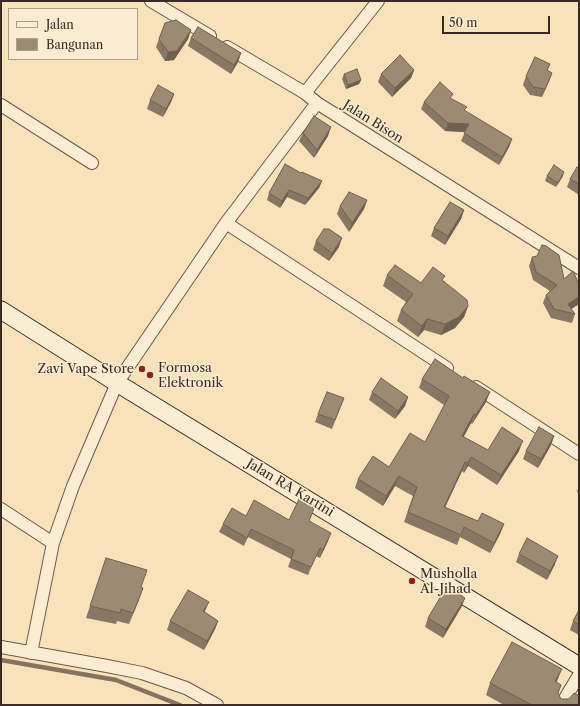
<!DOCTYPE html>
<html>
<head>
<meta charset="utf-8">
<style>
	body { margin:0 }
	#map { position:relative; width:580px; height:706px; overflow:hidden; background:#f9e1ba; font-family:"Libre Caslon Text",serif }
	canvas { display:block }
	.frame { position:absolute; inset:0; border:2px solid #3b2b24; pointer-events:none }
	.legend { position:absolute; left:8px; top:8px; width:130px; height:52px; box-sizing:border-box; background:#fbecd2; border:1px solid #ae9f8c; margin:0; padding:5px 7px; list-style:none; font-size:12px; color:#3b2b24 }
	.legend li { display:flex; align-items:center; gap:8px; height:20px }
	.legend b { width:20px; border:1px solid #ae9f8c }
	.scale { position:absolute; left:442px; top:16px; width:108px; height:18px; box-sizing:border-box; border:2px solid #3b2b24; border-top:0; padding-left:5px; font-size:12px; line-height:14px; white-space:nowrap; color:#3b2b24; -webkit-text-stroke:3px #fbecd2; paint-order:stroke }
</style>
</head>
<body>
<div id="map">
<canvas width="580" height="706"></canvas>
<div class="frame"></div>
<ul class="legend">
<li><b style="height:5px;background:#fbecd2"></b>Jalan</li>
<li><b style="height:11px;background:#9e8a72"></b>Bangunan</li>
</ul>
<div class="scale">50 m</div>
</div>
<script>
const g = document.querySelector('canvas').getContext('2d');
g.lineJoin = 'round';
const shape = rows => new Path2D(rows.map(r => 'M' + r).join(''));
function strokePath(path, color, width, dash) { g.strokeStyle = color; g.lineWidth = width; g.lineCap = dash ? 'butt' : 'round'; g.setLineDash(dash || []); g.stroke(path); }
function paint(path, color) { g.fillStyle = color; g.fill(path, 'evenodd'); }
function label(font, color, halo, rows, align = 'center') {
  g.font = font + ' "Libre Caslon Text",serif'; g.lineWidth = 3; g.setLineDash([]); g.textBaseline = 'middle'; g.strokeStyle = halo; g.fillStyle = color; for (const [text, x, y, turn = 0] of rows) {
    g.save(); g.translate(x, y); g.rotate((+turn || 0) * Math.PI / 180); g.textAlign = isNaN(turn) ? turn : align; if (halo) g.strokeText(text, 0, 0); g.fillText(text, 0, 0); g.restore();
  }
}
strokePath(shape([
	[1,660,116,680,180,705]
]), '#86735f', 4.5);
const minor = shape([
	[151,1,210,36],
	[227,47,305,93,317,103,579,268],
	[305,93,378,1],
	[1,105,92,163],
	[226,223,447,368],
	[476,387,579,454],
	[1,509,53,543],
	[1,647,107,666,142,673,186,688,217,705],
	[31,653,53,543,73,486,117,383,226,223,317,103],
	[561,705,579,675]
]);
const secondary = shape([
	[1,310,117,383,579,666]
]);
strokePath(minor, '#6a584a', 14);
strokePath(secondary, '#3b2b24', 19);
strokePath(minor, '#fbecd2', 12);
strokePath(secondary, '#fbecd2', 17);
paint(shape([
	[165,23,191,30,188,39,174,60,165,61,156,47],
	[191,38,241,53,238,62,231,74,188,46],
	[550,64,547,70,552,73,549,81,542,97,530,95,523,85,526,76],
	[414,70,411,78,392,97,378,82,381,74],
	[344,74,361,80,359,84,346,89,342,79],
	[174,94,171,102,163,117,147,109,150,100],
	[451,99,465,111,512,139,509,147,499,165,461,141,465,132,445,131,421,109,424,102],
	[303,133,328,136,314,158,299,141],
	[579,169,579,195,567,187,570,179],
	[301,173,322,181,319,188,305,205,287,197,280,208,267,200,269,193],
	[547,176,563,176,556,187,545,181],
	[367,200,364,209,349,232,337,214,340,206],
	[464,210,461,219,445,245,431,236,434,228],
	[316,241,339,247,329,261,313,250],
	[532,257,564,279,579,284,579,304,571,309,575,314,572,323,551,318,543,303,546,295,550,291,533,280,529,266],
	[387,275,421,283,444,281,468,306,464,317,455,328,441,335,424,330,418,337,397,321,401,310,406,302,383,286],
	[422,379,486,402,472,424,471,423,463,437,488,450,519,451,497,485,468,466,464,473,462,471,445,507,478,521,504,524,500,534,490,553,460,537,457,545,404,522,413,496,395,486,383,506,355,488,358,479,389,467,425,442,444,405,419,388],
	[372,392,408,397,405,406,395,419,369,400],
	[344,398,332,429,315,422,318,414],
	[554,436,551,445,538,468,523,459,526,451],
	[579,485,579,493,577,492],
	[246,516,289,520,310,521,328,541,320,558,316,556,308,575,288,567,291,559,248,537,244,546,219,532,223,524],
	[519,554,555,564,547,580,516,562],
	[106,558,141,587,143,588,129,624,117,621,116,624,86,618],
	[462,606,443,638,425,627,428,618],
	[579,610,579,635,570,630,573,621],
	[205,611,205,612,218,621,215,629,204,650,167,630,170,621],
	[556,682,561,685,558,693,561,699,569,699,579,705,504,705,486,695,490,683]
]), '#887762');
paint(shape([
	[191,30,188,39,174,60,165,61,168,52],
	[241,53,238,62,231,74,234,65],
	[414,70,411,78,392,97,395,88],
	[552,73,549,81,542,97,545,89],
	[361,80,359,84,346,89,348,85],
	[174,94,171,102,163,117,166,109],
	[448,123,469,124,466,132,445,131],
	[331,127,328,136,314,158,317,150],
	[512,139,509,147,499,165,502,157],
	[564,172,563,176,556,187,558,183],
	[322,181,319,188,305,205,308,198],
	[289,190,287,197,280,208,282,201],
	[367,200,364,209,349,232,352,223],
	[464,210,461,219,445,245,448,236],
	[342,238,339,247,329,261,332,253],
	[579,297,579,304,565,313,568,304],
	[468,306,464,317,455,328,441,335,445,324],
	[427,319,424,330,418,337,422,326],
	[490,392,486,402,472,424,476,415],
	[408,397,405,406,395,419,398,411],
	[474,414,471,423,459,446,462,436],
	[554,436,551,445,538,468,541,459],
	[523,441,519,451,497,485,501,475],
	[471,457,468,466,464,473,468,463],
	[465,462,462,471,441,516,444,507],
	[399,476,395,486,383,506,386,496],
	[504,524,500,534,490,553,494,543],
	[331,533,328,541,320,558,323,550],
	[558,556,555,564,547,580,550,571],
	[143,588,139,600,129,624,133,613],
	[465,598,462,606,443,638,446,629],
	[209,602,205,611,200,620,203,611],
	[218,621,215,629,204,650,207,641],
	[562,669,557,681,550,694,555,681]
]), '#6f6150');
const building = shape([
	[176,20,191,30,177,51,168,52,159,39,165,23,176,20],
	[198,27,241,53,234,65,191,38,198,27],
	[400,55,414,70,395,88,381,74,400,55],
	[535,57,550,64,547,70,552,73,545,89,533,87,526,76,535,57],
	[357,69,361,80,348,85,344,74,357,69],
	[440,82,453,94,450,98,467,107,464,110,512,139,502,157,464,133,469,124,448,123,424,102,440,82],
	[158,85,174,94,166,109,150,100,158,85],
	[314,116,331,127,317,150,303,133,314,116],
	[285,164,301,173,302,172,322,181,308,198,289,190,282,201,269,193,285,164],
	[554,165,564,172,558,183,547,176,554,165],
	[577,167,579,169,579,184,570,179,577,167],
	[349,192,367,200,352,223,340,206,349,192],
	[450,202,464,210,448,236,434,228,450,202],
	[324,229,329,229,342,238,332,253,316,241,324,229],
	[542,245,546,246,559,255,564,279,573,271,579,284,579,297,568,304,575,314,554,309,546,295,557,285,536,272,532,257,537,256,542,245],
	[395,265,421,283,433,267,445,276,442,280,467,300,468,306,459,317,445,324,427,319,422,326,401,310,413,294,387,275,395,265],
	[435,359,463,378,464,376,490,392,476,415,474,414,462,436,488,450,502,427,523,441,501,475,471,457,468,463,465,462,444,507,478,521,482,513,504,524,494,543,464,527,461,535,408,512,417,487,399,476,386,496,358,479,373,456,389,467,410,433,425,442,449,396,422,379,435,359],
	[381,378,408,397,398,411,372,392,381,378],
	[327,392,344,398,335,420,318,414,327,392],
	[539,427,554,436,541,459,526,451,539,427],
	[300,497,315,506,309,521,331,533,323,550,320,548,311,567,291,559,294,550,251,529,247,538,223,524,232,508,246,516,254,500,289,520,300,497],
	[527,538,558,556,550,571,519,554,527,538],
	[106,558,147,570,141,587,143,588,133,613,121,609,120,613,90,606,106,558],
	[447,586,465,598,446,629,428,618,447,586],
	[188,590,209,602,203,611,218,621,207,641,170,621,188,590],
	[579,610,579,625,573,621,579,610],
	[512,642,562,669,555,681,561,685,558,693,561,699,569,699,574,693,579,696,579,705,532,705,490,683,512,642]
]);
paint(building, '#9e8a72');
strokePath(building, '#6f6150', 1);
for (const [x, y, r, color] of [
	[142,369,4,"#8f2418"],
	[150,375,4,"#8f2418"],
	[412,581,4,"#8f2418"]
]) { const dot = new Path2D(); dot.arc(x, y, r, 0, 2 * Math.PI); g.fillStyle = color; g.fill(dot); strokePath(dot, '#fbecd2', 1.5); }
label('13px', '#3b2b24', '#fbecd2', [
	["Jalan Bison",373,122,32],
	["Jalan RA Kartini",290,488,31]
]);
label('13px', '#3b2b24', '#fbecd2', [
	["Formosa",158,368],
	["Elektronik",158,383],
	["Zavi Vape Store",134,369,"right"],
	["Musholla",420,574],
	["Al-Jihad",420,589]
], 'left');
</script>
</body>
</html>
